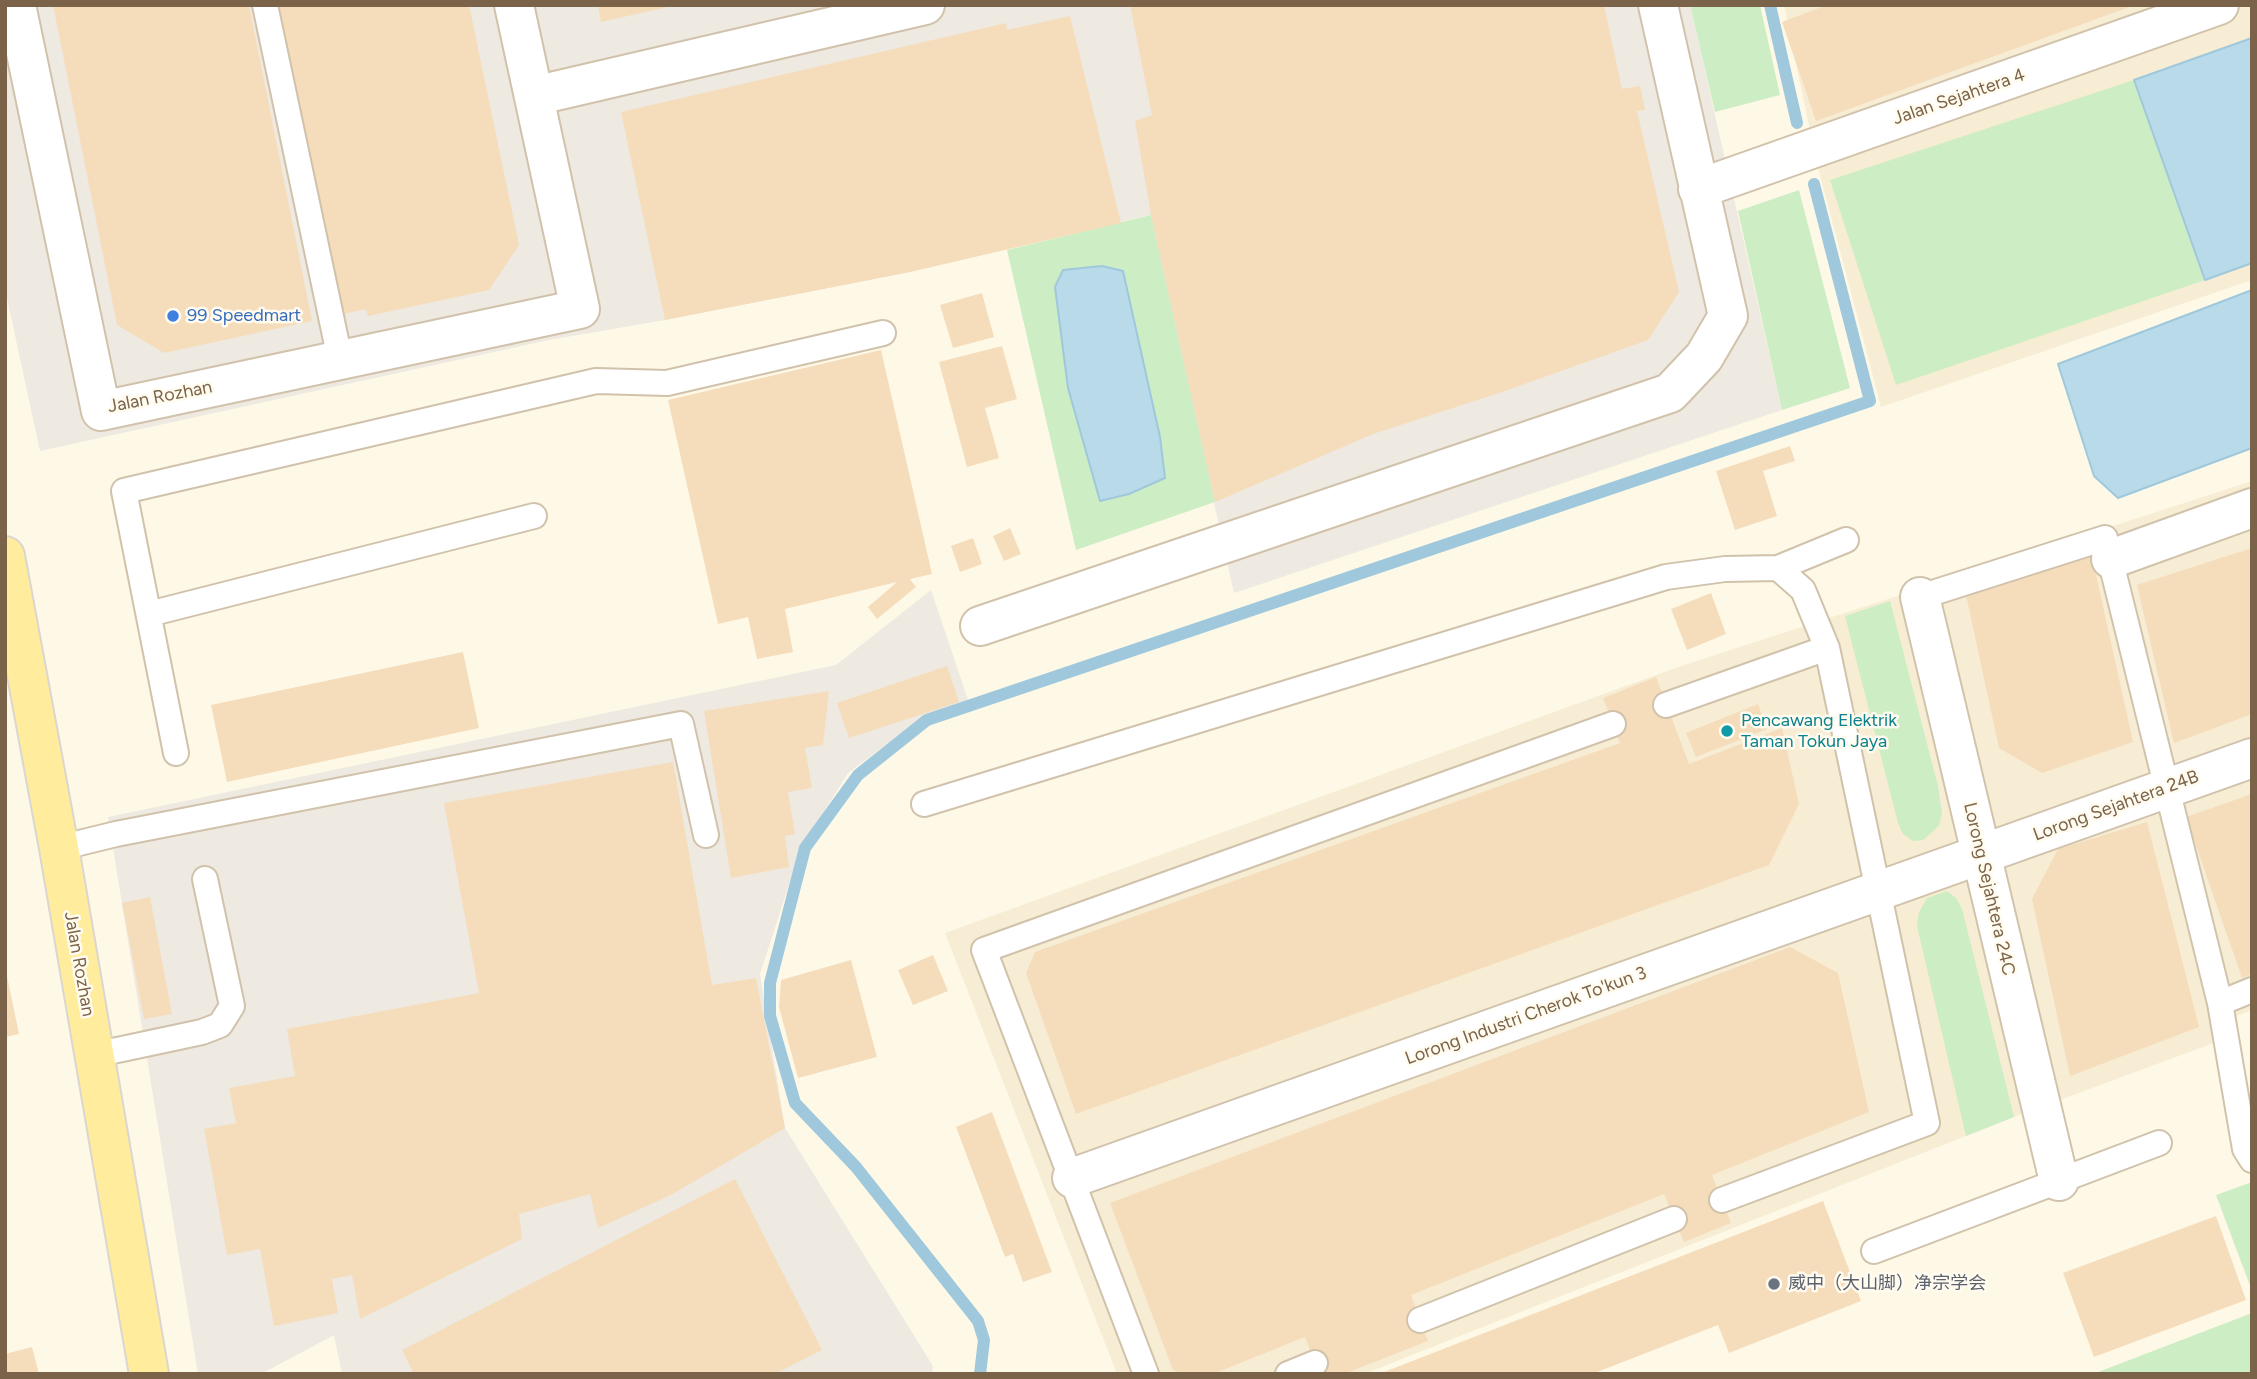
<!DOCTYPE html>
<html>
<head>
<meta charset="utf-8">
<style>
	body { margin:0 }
	#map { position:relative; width:2257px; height:1379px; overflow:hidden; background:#fef9e7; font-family:Figtree,sans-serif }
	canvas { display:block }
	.frame { position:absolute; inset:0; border:7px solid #7a6349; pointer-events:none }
</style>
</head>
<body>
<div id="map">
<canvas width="2257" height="1379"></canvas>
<div class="frame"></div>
</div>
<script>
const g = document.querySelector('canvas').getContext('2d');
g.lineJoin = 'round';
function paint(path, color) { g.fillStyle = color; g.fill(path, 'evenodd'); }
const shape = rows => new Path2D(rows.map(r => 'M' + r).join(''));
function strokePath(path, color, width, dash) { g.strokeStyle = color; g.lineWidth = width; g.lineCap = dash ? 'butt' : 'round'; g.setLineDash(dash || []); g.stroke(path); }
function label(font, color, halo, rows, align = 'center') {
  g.font = font + ' Figtree,"Noto Sans SC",sans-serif'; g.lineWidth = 5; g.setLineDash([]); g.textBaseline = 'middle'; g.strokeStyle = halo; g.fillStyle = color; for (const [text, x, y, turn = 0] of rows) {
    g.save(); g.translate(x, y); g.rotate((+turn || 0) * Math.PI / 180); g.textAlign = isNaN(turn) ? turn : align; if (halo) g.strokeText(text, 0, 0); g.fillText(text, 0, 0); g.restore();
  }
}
paint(shape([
	[1784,5,2252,5,2252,280,1881,407,1816,160],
	[2252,481,2252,1010,2237,1016,2238,1034,2014,1117,1364,1374,1117,1374,945,933,1678,667]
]), '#f6edd4');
paint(shape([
	[5,5,1690,5,1782,410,1234,593,1150,215,910,272,665,320,549,340,40,451,5,289],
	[931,590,968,700,925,716,848,773,801,848,760,974,785,1128,933,1366,932,1374,342,1374,334,1335,261,1374,198,1374,108,817,836,665]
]), '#eee9e1');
paint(shape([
	[1690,5,1760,5,1780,95,1715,112],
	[2134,80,2205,280,1896,385,1830,180],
	[1799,190,1850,388,1782,410,1738,211],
	[1151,215,1215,502,1076,550,1007,250],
	[1890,601,1938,786,1942,813,1939,826,1923,840,1913,841,1903,834,1898,823,1845,616],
	[1947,891,1956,898,1962,909,2014,1117,1966,1136,1917,926,1919,912,1927,898],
	[2252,1182,2252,1291,2216,1195],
	[2252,1313,2252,1374,2093,1374]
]), '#cdedc4');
const water = shape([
	[2252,38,2252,263,2205,280,2134,80,2252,38],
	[1102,266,1123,271,1160,437,1165,478,1129,494,1100,501,1068,388,1055,287,1063,270,1102,266],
	[2252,290,2252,448,2118,498,2094,476,2058,364,2252,290]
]);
paint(water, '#b9dae9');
strokePath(water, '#9fc8dc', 2);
strokePath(shape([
	[1770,5,1797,123],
	[980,1374,984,1340,978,1321,856,1167,795,1103,770,1016,770,983,805,848,858,775,927,720,1870,401,1814,184]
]), '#9fc8dc', 12);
paint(shape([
	[53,5,249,5,312,321,164,353,117,325],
	[279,5,469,5,519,245,489,290,368,316,366,309,343,314],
	[598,5,672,5,672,6,601,22],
	[1130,5,1604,5,1622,89,1640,86,1645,110,1637,111,1679,292,1648,340,1502,392,1373,434,1215,502,1151,215,1135,121,1152,115],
	[1827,5,2132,5,2132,6,1816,121,1782,22],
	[1070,16,1121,223,910,272,665,320,621,112,1006,23,1007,30],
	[982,293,994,337,953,348,940,305],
	[1002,346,1017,399,985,408,999,458,967,467,939,362],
	[881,350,932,574,910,579,916,587,877,619,868,607,897,582,785,609,793,652,757,659,748,617,718,624,668,400],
	[1790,446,1795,461,1763,471,1777,516,1735,530,1716,471],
	[1010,528,1021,554,1004,561,993,536],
	[973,538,982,564,960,572,951,546],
	[2252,548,2252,714,2174,743,2137,585],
	[2091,552,2133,742,2042,773,1999,748,1966,595],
	[1711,593,1726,634,1687,650,1671,609],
	[463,652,479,728,227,782,211,705],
	[947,666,959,702,849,738,837,703],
	[1656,677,1689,764,1782,728,1799,804,1769,865,1076,1114,1026,973,1035,952,1620,743,1603,698],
	[829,691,823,745,805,748,812,788,788,792,795,834,785,836,789,867,731,878,704,711],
	[1758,704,1767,729,1696,757,1686,733],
	[673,762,712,985,756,978,785,1128,671,1195,598,1228,590,1194,519,1214,522,1239,360,1319,352,1275,332,1279,338,1313,274,1326,260,1249,227,1255,204,1129,236,1123,229,1088,295,1076,287,1029,479,993,444,803],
	[2252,794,2252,974,2242,978,2186,817],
	[2147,822,2199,1027,2070,1076,2032,899,2058,849],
	[150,897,172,1014,144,1019,122,903],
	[1790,947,1838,973,1869,1112,1712,1175,1731,1223,1684,1242,1664,1194,1411,1295,1428,1341,1344,1374,1319,1374,1305,1337,1213,1374,1184,1374,1173,1370,1110,1203],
	[933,955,948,991,913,1005,898,970],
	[851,960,877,1057,798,1078,779,1007,781,980],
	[6,971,19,1034,5,1037,5,972],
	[992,1112,1052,1272,1023,1282,1013,1254,1005,1257,956,1127],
	[735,1179,822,1350,775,1374,414,1374,402,1350],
	[1823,1201,1861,1301,1729,1353,1718,1325,1592,1374,1379,1374],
	[2216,1216,2246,1300,2094,1357,2063,1273],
	[32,1347,39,1374,5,1374,5,1354]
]), '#f5ddbc');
const service = shape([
	[265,5,340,359],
	[1778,568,1846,540],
	[1920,597,2105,538,2220,1003,2245,1149,2252,1160],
	[149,614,534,516],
	[1666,705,1827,648],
	[176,753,124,491,596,381,667,383,883,333],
	[924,804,1666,577,1725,569,1778,568,1803,590,1827,648,1927,1123,1722,1200],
	[59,848,116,834,681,724,706,835],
	[2220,1003,2252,990],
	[94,1055,202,1032,220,1025,232,1006,205,879],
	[1874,1251,2159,1143],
	[1420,1320,1674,1219],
	[1146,1374,984,950,1613,724],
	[1288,1374,1315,1363]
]);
const minor = shape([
	[16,5,101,411,580,309,514,5],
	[534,96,925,5],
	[1698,189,2219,5],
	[2111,559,2252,508],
	[1920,597,2059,1181],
	[980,626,1670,393,1704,357,1728,316,1658,5],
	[1072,1178,2252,758]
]);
const primary = shape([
	[5,556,59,848,149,1374]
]);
strokePath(service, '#d1c2ab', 28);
strokePath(minor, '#d1c2ab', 42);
strokePath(primary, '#dcd6d0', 42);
strokePath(service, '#fff', 24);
strokePath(minor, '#fff', 38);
strokePath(primary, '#ffec9d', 38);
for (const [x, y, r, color] of [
	[173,316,7,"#3f7fe0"],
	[1727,731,7,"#0f9aa8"],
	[1774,1284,7,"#6b7280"]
]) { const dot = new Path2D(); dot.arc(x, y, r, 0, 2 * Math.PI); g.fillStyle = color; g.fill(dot); strokePath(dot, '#fffbef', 2.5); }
label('18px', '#7a6349', '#fffbef', [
	["Jalan Sejahtera 4",1959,97,-19],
	["Jalan Rozhan",160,397,-11],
	["Lorong Sejahtera 24B",2116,806,-20],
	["Lorong Sejahtera 24C",1989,889,77],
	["Jalan Rozhan",79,964,80],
	["Lorong Industri Cherok To'kun 3",1526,1016,-20]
]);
label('18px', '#366cbe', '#fffbef', [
	["99 Speedmart",187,316]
], 'left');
label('18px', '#0d838f', '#fffbef', [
	["Pencawang Elektrik",1741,721],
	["Taman Tokun Jaya",1741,742]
], 'left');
label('18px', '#5b616d', '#fffbef', [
	["威中（大山脚）净宗学会",1788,1284]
], 'left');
</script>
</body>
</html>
